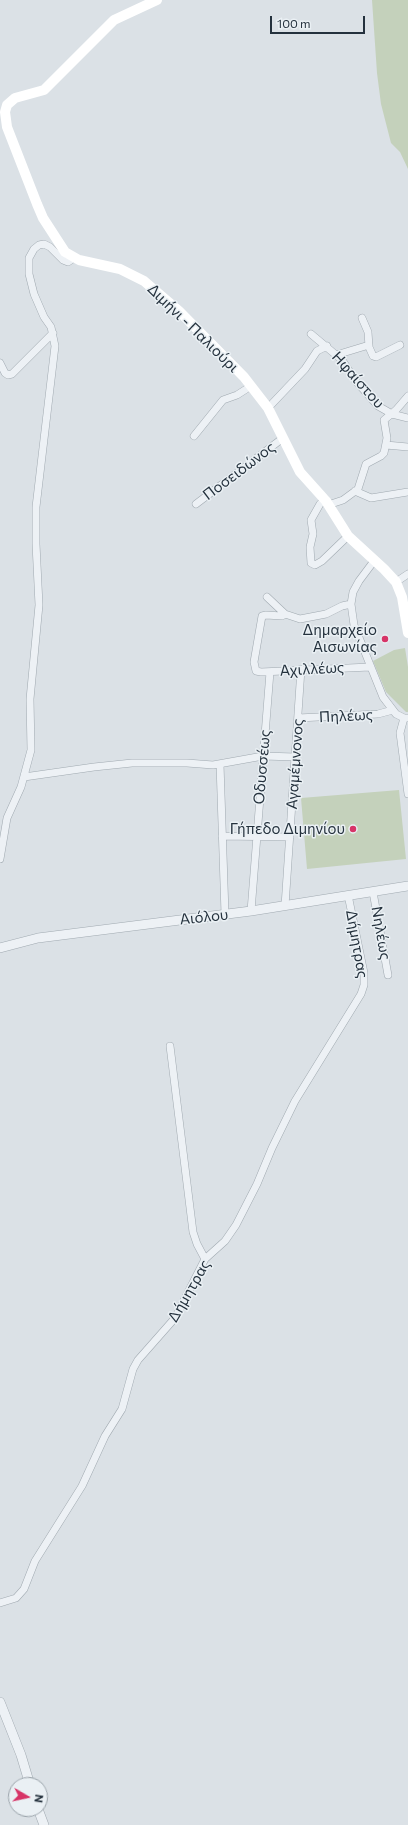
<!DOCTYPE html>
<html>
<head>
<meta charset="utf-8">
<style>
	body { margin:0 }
	#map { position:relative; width:408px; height:1825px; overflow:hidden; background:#dbe1e6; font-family:Commissioner,sans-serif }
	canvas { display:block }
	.north { position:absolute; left:8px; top:1777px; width:40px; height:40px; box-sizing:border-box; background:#eaf0f4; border:1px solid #9ba4ab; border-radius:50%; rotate:99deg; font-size:11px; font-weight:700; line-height:16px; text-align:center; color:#24313d }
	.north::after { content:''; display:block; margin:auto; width:14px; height:18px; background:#d73467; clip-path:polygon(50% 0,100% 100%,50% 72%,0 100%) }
	.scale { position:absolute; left:270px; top:16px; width:95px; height:18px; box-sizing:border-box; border:2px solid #24313d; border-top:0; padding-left:5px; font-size:12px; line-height:14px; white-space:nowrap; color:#24313d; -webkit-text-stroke:3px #eaf0f4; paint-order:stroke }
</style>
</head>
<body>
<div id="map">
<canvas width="408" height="1825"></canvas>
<div class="north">N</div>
<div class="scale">100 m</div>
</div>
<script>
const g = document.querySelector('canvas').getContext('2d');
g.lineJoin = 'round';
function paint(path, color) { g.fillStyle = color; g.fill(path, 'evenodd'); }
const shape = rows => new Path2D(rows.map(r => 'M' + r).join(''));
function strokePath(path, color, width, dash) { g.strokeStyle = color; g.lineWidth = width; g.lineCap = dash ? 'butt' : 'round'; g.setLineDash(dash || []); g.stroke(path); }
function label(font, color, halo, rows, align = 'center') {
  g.font = font + ' Commissioner,sans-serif'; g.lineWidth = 3; g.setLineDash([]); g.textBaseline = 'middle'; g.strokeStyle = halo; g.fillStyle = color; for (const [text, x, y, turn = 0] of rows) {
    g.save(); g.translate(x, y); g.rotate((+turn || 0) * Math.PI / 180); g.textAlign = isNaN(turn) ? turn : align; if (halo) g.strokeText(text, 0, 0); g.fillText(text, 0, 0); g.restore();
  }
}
paint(shape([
	[372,0,408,0,408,169,400,152,391,143,381,104,377,73],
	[405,648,408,667,408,712,406,712,386,692,373,661,394,650],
	[399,790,406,859,307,869,301,798]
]), '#c4d1bb');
const minor = shape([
	[362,318,368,332,369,347,373,356,376,357,400,345],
	[311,334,342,360,355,380,378,406,392,414,408,418],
	[336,355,369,345],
	[0,363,5,373,8,375,12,374,53,333],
	[268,408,305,369,317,351,327,346],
	[194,436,223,400,237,395,251,386],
	[386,445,408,447],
	[355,491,371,498,408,492],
	[325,499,320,504,311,520,313,534,310,547,311,563,315,565,322,561,348,536],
	[196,504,283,438],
	[328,505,343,500,358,489,366,464,381,456,384,453,387,438,384,420,396,410,408,396],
	[374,561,359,581,353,592,351,604,354,625,383,697,396,714,404,718,408,718],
	[396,582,408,574],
	[267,597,285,614,300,619,326,614,342,606,351,604],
	[285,614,282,616,266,615,262,616,254,662,256,671,261,672,370,667],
	[298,718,378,714,393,710],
	[404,718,400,733,408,794],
	[220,764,225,914],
	[24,777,94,767,132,763,187,763,213,765,263,756,295,757],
	[222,836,290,837],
	[0,859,7,818,21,787,31,750,30,699,39,605,36,544,36,507,55,346,51,327,44,317,34,294,29,274,29,258,34,249,39,245,44,244,50,247,63,260,68,262,74,258],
	[373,892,388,975],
	[285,906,301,669],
	[251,911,270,672],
	[170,1046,193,1232,197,1244,205,1259],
	[0,1603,16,1598,24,1589,35,1561,82,1486,105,1436,122,1409,133,1369,138,1360,175,1318,205,1259,225,1241,236,1225,257,1184,272,1148,295,1101,361,994,364,985,364,973,348,895]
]);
const tertiary = shape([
	[0,948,38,938,251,911,408,886],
	[0,1702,21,1755,30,1785],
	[38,1809,44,1825]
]);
strokePath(minor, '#a0a9b0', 8);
strokePath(tertiary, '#a0a9b0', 10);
strokePath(minor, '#edf1f5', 7);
strokePath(tertiary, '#edf1f5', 9);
strokePath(shape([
	[157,0,114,20,44,90,15,98,7,105,5,112,7,127,37,204,43,218,65,252,79,260,120,269,144,281,179,311,244,377,268,408,300,472,326,501,348,536,384,569,396,582,402,597,408,633]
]), '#fff', 10);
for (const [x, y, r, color] of [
	[385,639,4,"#d73467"],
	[353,829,4,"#d73467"]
]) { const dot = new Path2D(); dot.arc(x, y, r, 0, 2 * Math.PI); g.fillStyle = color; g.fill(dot); strokePath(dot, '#eaf0f4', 1.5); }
label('15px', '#24313d', '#eaf0f4', [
	["Διμήνι - Παλιούρι",193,328,44],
	["Ηφαίστου",358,380,48],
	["Ποσειδώνος",239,471,-37],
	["Αχιλλέως",312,669,-3],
	["Πηλέως",346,716,-3],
	["Αγαμέμνονος",295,764,-86],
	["Οδυσσέως",262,767,-85],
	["Αιόλου",204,917,-6],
	["Νηλέως",381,933,80],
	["Δήμητρας",357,944,80],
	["Δήμητρας",189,1291,-60]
]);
label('15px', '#24313d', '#eaf0f4', [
	["Δημαρχείο",377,630],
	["Αισωνίας",377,647],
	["Γήπεδο Διμηνίου",345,829]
], 'right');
</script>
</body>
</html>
